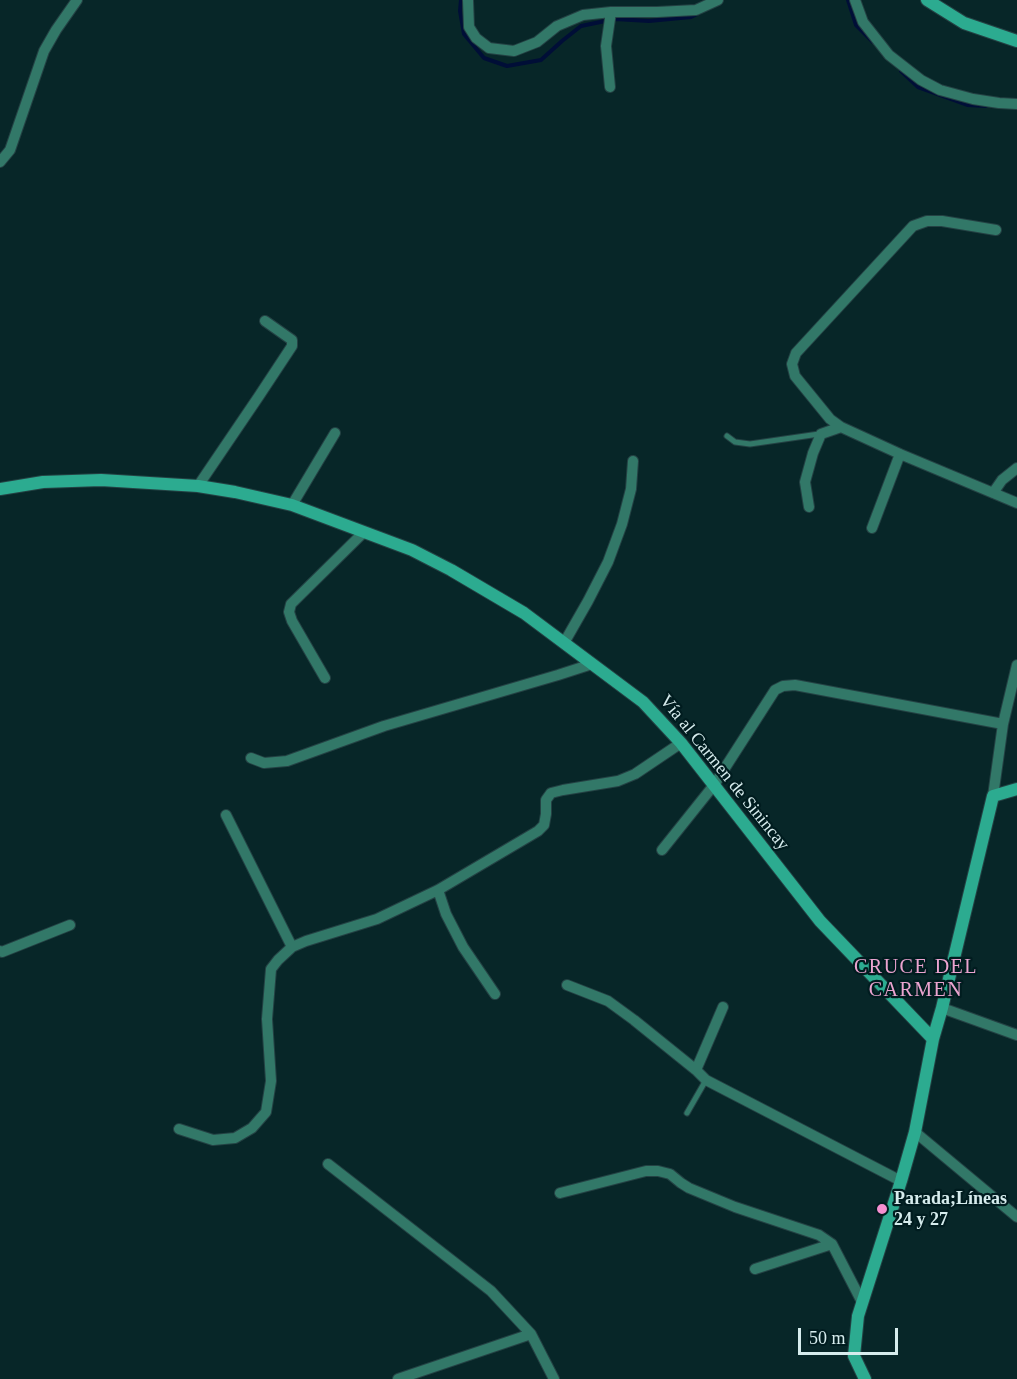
<!DOCTYPE html>
<html>
<head>
<meta charset="utf-8">
<style>
	body { margin:0 }
	#map { position:relative; width:1017px; height:1379px; overflow:hidden; background:#072628; font-family:Georgia,serif }
	canvas { display:block }
	.scale { position:absolute; left:798px; top:1328px; width:100px; height:27px; box-sizing:border-box; border:3px solid #d6eced; border-top:0; padding-left:8px; font-size:18px; line-height:21px; white-space:nowrap; color:#d6eced; -webkit-text-stroke:4px #001c1f; paint-order:stroke }
</style>
</head>
<body>
<div id="map">
<canvas width="1017" height="1379"></canvas>
<div class="scale">50 m</div>
</div>
<script>
const g = document.querySelector('canvas').getContext('2d');
g.lineJoin = 'round';
const shape = rows => new Path2D(rows.map(r => 'M' + r).join(''));
function strokePath(path, color, width, dash) { g.strokeStyle = color; g.lineWidth = width; g.lineCap = dash ? 'butt' : 'round'; g.setLineDash(dash || []); g.stroke(path); }
function label(font, color, halo, rows, align = 'center') {
  g.font = font + ' Georgia,serif'; g.lineWidth = 4.5; g.setLineDash([]); g.textBaseline = 'middle'; g.strokeStyle = halo; g.fillStyle = color; for (const [text, x, y, turn = 0] of rows) {
    g.save(); g.translate(x, y); g.rotate((+turn || 0) * Math.PI / 180); g.textAlign = isNaN(turn) ? turn : align; if (halo) g.strokeText(text, 0, 0); g.fillText(text, 0, 0); g.restore();
  }
}
strokePath(shape([
	[461,0,460,11,464,34,484,58,507,66,541,60,562,41,581,26,615,19,649,21,691,17,699,13],
	[848,0,856,25,873,42],
	[901,71,918,87,968,105,986,106]
]), '#000e37', 4);
const lane = shape([
	[727,436,735,442,750,444,819,434],
	[687,1113,706,1080]
]);
const street = shape([
	[468,0,469,27,476,38,489,48,514,51,537,42,557,26,583,15,611,12,657,12,696,10,718,0],
	[855,0,863,22,889,55,921,80,940,90,973,99,999,103,1017,104],
	[610,87,606,46,611,12],
	[0,162,10,150,44,51,56,30,77,0],
	[996,230,942,221,927,221,913,226,796,353,792,364,795,376,830,419,841,427,900,454,1017,503],
	[198,486,259,396,292,346,292,340,265,321],
	[993,493,1002,480,1017,468],
	[292,505,335,433],
	[809,507,805,482,813,453,821,434,841,427],
	[872,528,900,454],
	[564,643,588,601,608,562,622,524,631,489,633,461],
	[325,678,292,621,289,612,291,604,364,532],
	[251,758,264,763,287,761,384,726,558,675,592,664],
	[993,796,1003,724,1017,665],
	[226,815,292,947],
	[662,850,714,785,775,690,783,686,795,685,1003,724],
	[438,890,446,914,463,947,495,994],
	[0,951,2,952,70,925],
	[567,985,608,1001,634,1020,696,1070],
	[723,1007,696,1070,706,1080,901,1181],
	[942,1008,1017,1035],
	[179,1129,213,1140,235,1138,252,1128,266,1112,271,1081,267,1019,271,969,278,960,292,947,306,941,377,919,438,890,538,831,544,825,546,814,546,800,551,793,563,790,618,781,635,774,681,743],
	[915,1132,1017,1217],
	[328,1164,491,1291,531,1334],
	[560,1193,646,1171,658,1171,670,1174,681,1183,689,1188,735,1207,819,1235,832,1244,862,1302],
	[755,1269,832,1244],
	[398,1379,531,1334,554,1379]
]);
const secondary = shape([
	[927,0,964,23,1017,41],
	[0,489,43,482,101,480,198,486,235,492,292,505,412,550,451,570,524,613,643,702,681,743,820,921,933,1039],
	[865,1379,854,1356,858,1316,901,1181,915,1132,933,1039,942,1008,993,796,1017,789]
]);
strokePath(lane, '#244244', 7);
strokePath(street, '#244244', 12);
strokePath(secondary, '#244244', 14);
strokePath(lane, '#327868', 5);
strokePath(street, '#327868', 10);
strokePath(secondary, '#2cab90', 12);
for (const [x, y, r, color] of [
	[882,1209,6,"#f590d1"]
]) { const dot = new Path2D(); dot.arc(x, y, r, 0, 2 * Math.PI); g.fillStyle = color; g.fill(dot); strokePath(dot, '#001c1f', 2); }
label('18px', '#d6eced', '#001c1f', [
	["Vía al Carmen de Sinincay",724,773,51]
]);
label('bold 18px', '#d6eced', '#001c1f', [
	["Parada;Líneas",894,1199],
	["24 y 27",894,1220]
], 'left');
g.letterSpacing = '1.5px';
label('20px', '#eba4d0', '#001c1f', [
	["CRUCE DEL",916,968],
	["CARMEN",916,991]
]);
g.letterSpacing = '0px';
</script>
</body>
</html>
